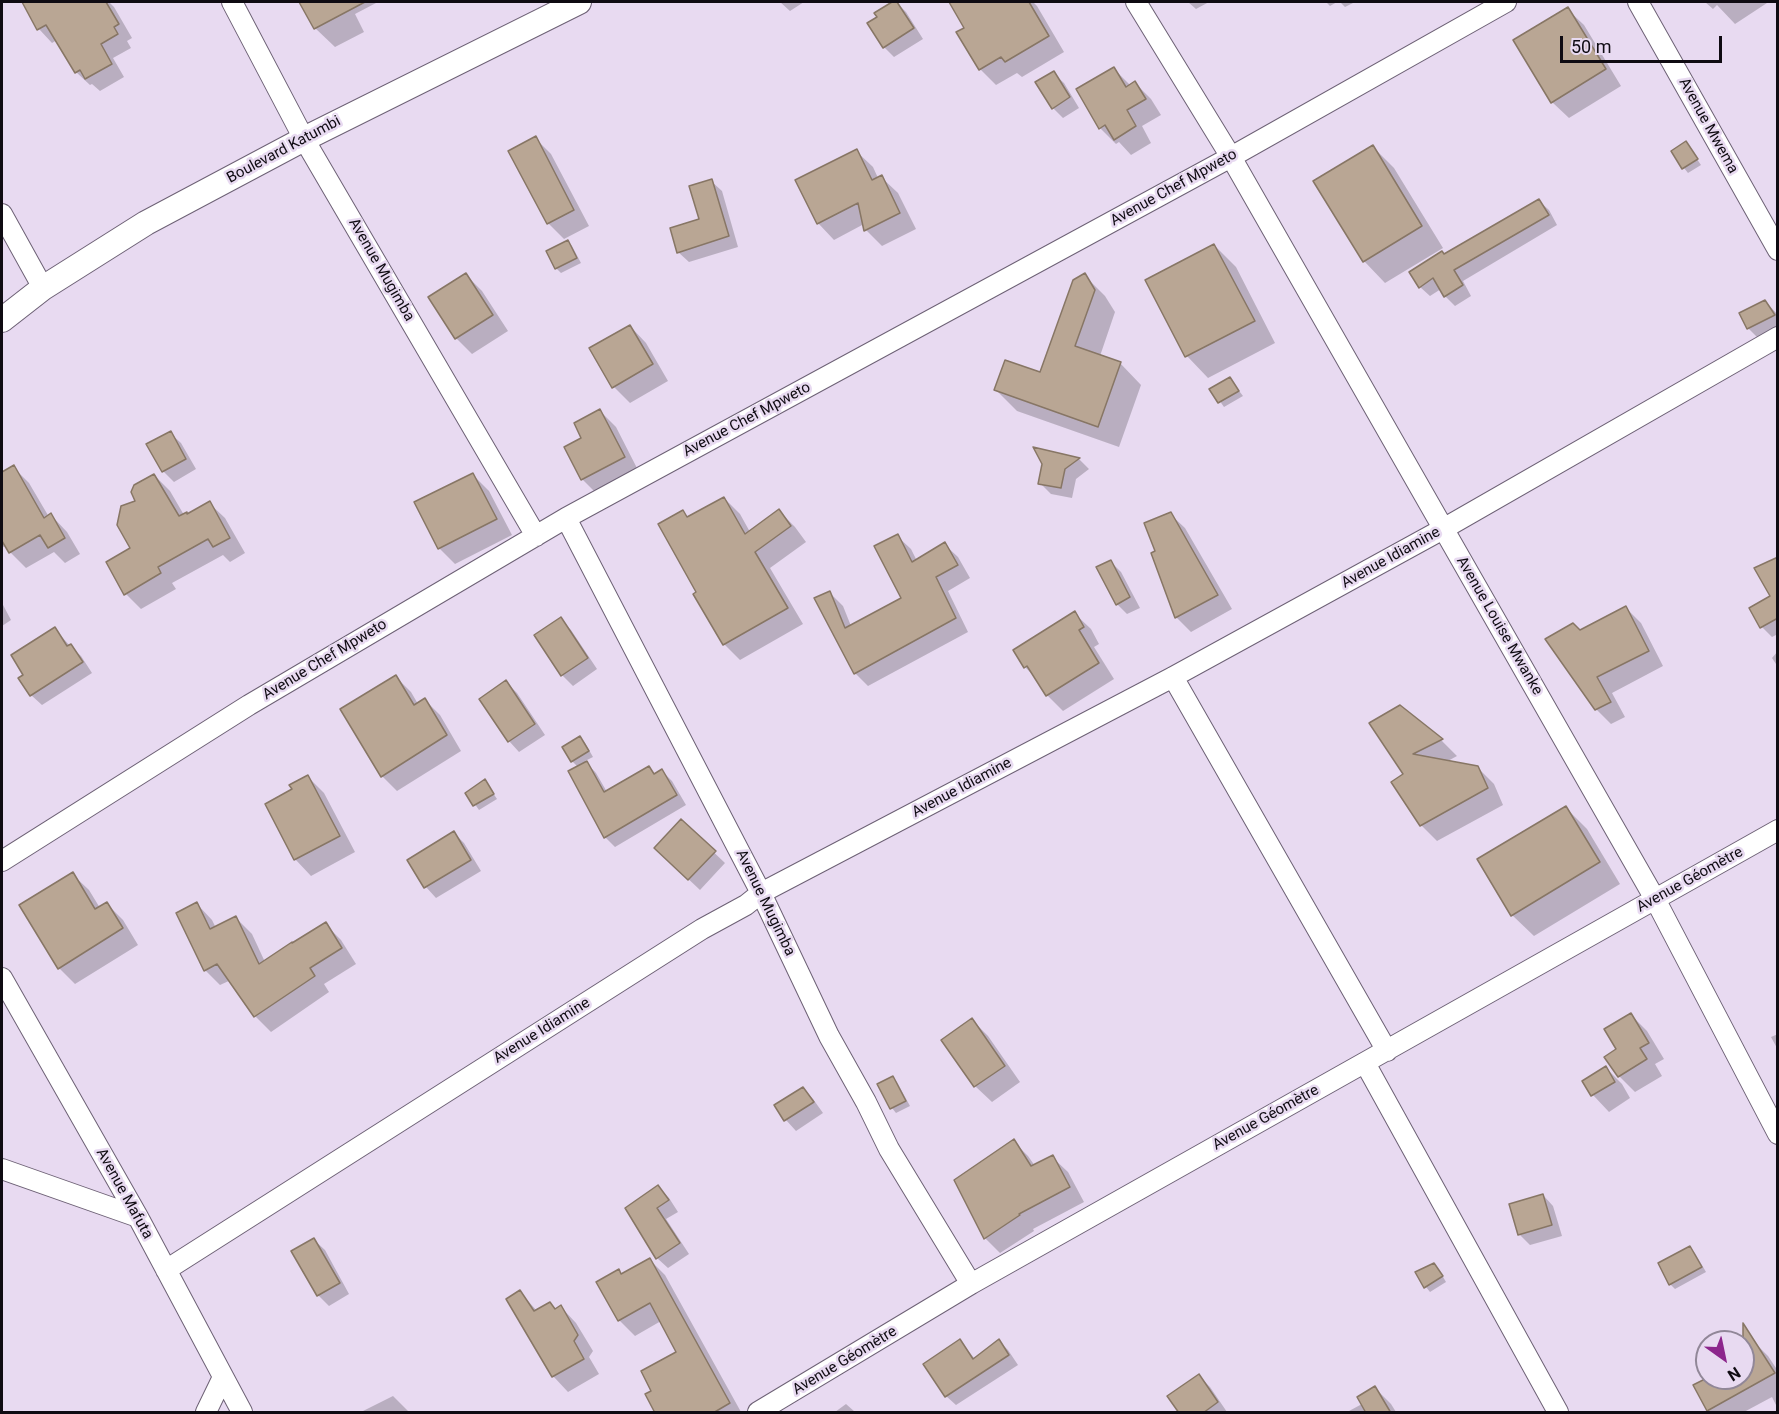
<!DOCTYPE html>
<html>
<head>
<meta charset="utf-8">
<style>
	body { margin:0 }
	#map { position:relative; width:1779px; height:1414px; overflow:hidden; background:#e8daf1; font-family:Roboto,sans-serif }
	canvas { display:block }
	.frame { position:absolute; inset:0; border:3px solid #0f0b12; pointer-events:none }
	.north { position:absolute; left:1695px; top:1330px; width:60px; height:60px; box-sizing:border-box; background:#e8daf1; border:2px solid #918798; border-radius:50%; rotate:147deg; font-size:16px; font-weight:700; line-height:24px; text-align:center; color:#0f0b12 }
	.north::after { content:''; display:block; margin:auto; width:21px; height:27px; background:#8c268c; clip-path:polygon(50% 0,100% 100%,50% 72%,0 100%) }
	.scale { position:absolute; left:1560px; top:36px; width:162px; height:27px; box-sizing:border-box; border:3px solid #0f0b12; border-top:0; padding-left:8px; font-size:18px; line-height:21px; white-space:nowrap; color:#0f0b12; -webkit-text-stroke:4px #e8daf1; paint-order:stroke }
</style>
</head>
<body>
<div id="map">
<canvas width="1779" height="1414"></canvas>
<div class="frame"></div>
<div class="north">N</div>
<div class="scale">50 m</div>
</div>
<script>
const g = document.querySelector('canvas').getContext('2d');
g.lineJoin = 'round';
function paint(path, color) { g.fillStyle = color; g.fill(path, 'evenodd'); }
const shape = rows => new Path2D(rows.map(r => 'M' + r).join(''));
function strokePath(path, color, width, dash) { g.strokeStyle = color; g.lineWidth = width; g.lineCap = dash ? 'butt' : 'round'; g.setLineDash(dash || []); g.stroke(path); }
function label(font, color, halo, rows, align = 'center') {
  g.font = font + ' Roboto,sans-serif'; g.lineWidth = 5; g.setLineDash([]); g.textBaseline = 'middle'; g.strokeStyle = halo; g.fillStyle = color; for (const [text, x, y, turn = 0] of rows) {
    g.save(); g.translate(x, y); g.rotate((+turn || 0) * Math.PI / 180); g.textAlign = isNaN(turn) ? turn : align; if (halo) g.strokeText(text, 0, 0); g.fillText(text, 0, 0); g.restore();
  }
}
paint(shape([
	[24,2,65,2,70,11,86,2,109,2,114,7,132,38,127,41,131,48,113,58,124,77,100,91,92,84,90,85,76,72,57,40,52,43,39,29],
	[301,2,375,2,376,3,355,14,364,32,335,47,315,28],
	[780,2,804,2,790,11],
	[896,2,906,12,923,39,894,57,884,47,879,18,876,13],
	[950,2,1033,2,1037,6,1064,52,1022,77,1017,73,996,85,980,69,966,28],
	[1188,2,1209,2,1196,9],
	[1326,2,1337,2,1330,6],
	[1340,2,1355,2,1345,7],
	[1705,2,1766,2,1767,3,1735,24,1717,5,1713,9],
	[1567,9,1584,25,1621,86,1569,118,1552,102],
	[1114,69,1131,86,1135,83,1151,99,1161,115,1142,126,1151,143,1131,155,1119,142,1116,144,1100,128],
	[1053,73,1064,83,1079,108,1063,118,1053,108],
	[535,138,551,154,589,226,564,239,548,223],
	[1686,143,1701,165,1688,173,1684,168],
	[1373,147,1394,168,1443,248,1385,283,1364,261],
	[856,151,873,167,878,178,881,177,898,193,916,229,882,246,866,230,864,224,834,240,818,223,797,181],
	[711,181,722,191,738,247,689,262,678,252,701,220],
	[1539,201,1549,210,1557,225,1463,281,1471,296,1455,306,1445,296,1441,289,1430,296,1420,287,1444,255],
	[568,241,572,246,581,263,561,273,556,268],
	[1214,245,1236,267,1275,343,1208,378,1187,356,1147,280],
	[466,275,482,291,508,331,472,354,456,338],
	[1084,275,1105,296,1115,312,1100,356,1120,363,1141,385,1119,447,1017,411,995,389,1041,374],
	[1765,301,1778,315,1778,329,1759,339,1748,328,1741,314],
	[630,326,646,343,668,381,630,403,614,387],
	[1230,379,1243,396,1224,407,1212,390],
	[600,411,616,427,640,474,598,495,582,479,583,438],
	[170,433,181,443,196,469,174,482,163,471],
	[1036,449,1079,459,1089,469,1076,479,1072,498,1051,494,1040,483,1044,463],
	[13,467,29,483,49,517,51,515,67,532,80,554,65,563,54,552,26,568,10,552,6,545,2,548,2,473],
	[154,475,170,491,184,515,188,515,209,503,225,518,245,553,230,562,223,555,172,583,176,589,141,609,126,594,136,502],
	[473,475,489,491,512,535,455,564,439,548],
	[724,498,740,514,750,532,779,511,795,527,806,542,770,568,803,624,740,660,724,644,698,593,683,512,689,518],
	[1170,514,1185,528,1232,609,1191,632,1176,617,1152,554,1157,551],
	[897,536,911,549,917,561,944,544,958,557,970,578,948,591,968,632,868,686,855,673,830,593,843,606,851,626,903,599],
	[1777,558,1778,634,1772,637,1762,627,1774,596],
	[1110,561,1121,572,1140,608,1127,614,1117,604],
	[2,603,11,620,2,626],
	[1626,608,1641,623,1663,666,1612,693,1625,717,1611,724,1596,709,1580,632],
	[1074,613,1091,629,1099,644,1094,647,1114,679,1063,711,1047,695,1037,679,1025,667],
	[560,619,571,630,597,669,573,686,562,675,536,636],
	[55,629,70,646,81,656,92,673,42,705,31,695,25,675],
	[1778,651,1778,667,1772,658],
	[396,677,411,692,418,704,425,700,440,715,461,751,397,791,382,776],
	[506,682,517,693,545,735,519,752,509,741],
	[1400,706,1442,741,1457,756,1446,762,1477,767,1494,784,1503,805,1437,841,1421,825,1405,775],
	[580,738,585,743,593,757,585,761,596,773,607,792,649,768,656,775,662,771,672,781,686,805,615,847,605,837,578,767,572,761],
	[308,777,324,793,355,852,311,876,295,859,267,805,294,790],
	[485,781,497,799,479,810,467,793],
	[1566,808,1587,829,1620,884,1534,936,1512,915],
	[681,821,725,863,700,890,666,858],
	[454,833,464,843,481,871,436,898,426,887,409,860],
	[72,874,89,890,100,908,107,904,123,920,138,945,75,984,59,968],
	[197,904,212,920,216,928,236,918,252,934,265,962,325,924,341,940,356,964,324,984,329,992,271,1032,255,1016,231,980,220,985,205,970],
	[1630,1014,1647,1031,1664,1059,1655,1064,1662,1076,1635,1092,1619,1076,1619,1050],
	[972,1020,988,1036,1020,1082,992,1102,975,1086,944,1040],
	[1778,1034,1778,1050,1771,1037],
	[1606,1068,1622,1084,1630,1098,1609,1112,1593,1095,1584,1082],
	[893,1077,897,1082,910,1106,896,1113,892,1108,879,1085],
	[803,1089,813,1099,823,1113,796,1131,786,1120,776,1106],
	[1013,1141,1028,1156,1035,1166,1052,1157,1068,1172,1084,1202,1033,1229,1034,1231,1000,1253,985,1238],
	[658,1187,669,1198,678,1212,666,1219,689,1254,668,1268,657,1258,647,1243],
	[1543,1195,1553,1206,1562,1236,1530,1245,1519,1234],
	[314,1240,325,1250,349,1294,329,1306,318,1295],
	[1690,1248,1695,1253,1706,1272,1675,1289,1670,1284,1660,1264],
	[650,1260,665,1275,741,1412,657,1412,654,1391,678,1353,661,1321,635,1336,619,1320,598,1283,618,1271,623,1275],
	[1439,1270,1446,1282,1430,1292,1426,1287,1417,1273],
	[520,1292,537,1311,550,1304,556,1310,561,1307,576,1323,593,1351,589,1357,599,1374,568,1392,553,1376],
	[960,1341,975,1359,999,1341,1008,1350,1018,1365,956,1405,946,1396],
	[1753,1341,1768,1356,1778,1371,1778,1409,1772,1397,1744,1412,1710,1412,1695,1386,1710,1378,1743,1378,1743,1348],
	[1199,1376,1210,1387,1227,1412,1181,1412],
	[1375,1388,1391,1404,1396,1412,1350,1412,1349,1411,1362,1404],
	[393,1396,409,1412,361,1412],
	[846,1404,855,1412,835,1412]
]), '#0003');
const building = shape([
	[22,2,106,2,119,24,114,27,118,34,101,44,112,64,85,79,80,70,75,73,46,25,37,30,22,2],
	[299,2,365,2,314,29,299,2],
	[892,2,897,2,914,28,883,48,867,23,877,17,874,13,892,2],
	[949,2,1029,2,1049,36,1005,62,1001,57,979,70,956,32,964,28,949,2],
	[1568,7,1606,69,1551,103,1513,40,1568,7],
	[1114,67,1126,87,1135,81,1146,99,1127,110,1136,126,1114,140,1105,125,1099,129,1076,89,1114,67],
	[1054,71,1070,97,1052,109,1035,82,1054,71],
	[536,136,574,210,547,224,508,151,536,136],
	[1686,141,1698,159,1682,169,1671,151,1686,141],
	[1373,145,1422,226,1363,262,1313,181,1373,145],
	[857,149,872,180,882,175,900,213,864,231,858,203,817,224,795,180,857,149],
	[712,179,729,236,677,253,670,228,699,219,689,186,712,179],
	[1539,199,1549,215,1454,270,1463,285,1444,297,1433,278,1419,288,1409,272,1442,251,1444,254,1539,199],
	[568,240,577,258,555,269,546,251,568,240],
	[1214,244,1255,321,1185,357,1145,280,1214,244],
	[466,273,493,315,455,339,428,297,466,273],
	[1085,273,1095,290,1075,346,1121,362,1098,427,994,390,1005,360,1040,372,1073,280,1085,273],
	[1765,300,1775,315,1747,329,1739,313,1765,300],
	[630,325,653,364,612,388,589,348,630,325],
	[1230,377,1239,391,1218,403,1209,389,1230,377],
	[600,409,625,457,581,480,564,447,581,438,574,423,600,409],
	[171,431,186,459,162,472,146,444,171,431],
	[1033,447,1080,458,1065,469,1061,488,1038,484,1042,464,1033,447],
	[14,465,44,518,51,513,65,538,48,548,40,535,9,553,2,541,2,472,14,465],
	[473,473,497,519,438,549,414,502,473,473],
	[154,474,179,516,187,512,187,514,210,501,230,538,213,547,208,539,158,567,161,573,124,595,106,562,130,548,117,525,121,506,135,501,131,492,134,485,154,474],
	[724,497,745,534,779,509,791,526,755,552,788,608,723,645,693,594,696,592,658,524,683,510,687,517,724,497],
	[1171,512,1218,595,1175,618,1151,553,1155,551,1144,523,1171,512],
	[898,534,912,562,945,542,958,565,936,577,956,618,854,674,814,598,830,591,845,628,901,598,874,546,898,534],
	[1778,557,1778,618,1760,628,1749,608,1770,596,1754,568,1778,557],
	[1111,560,1130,597,1116,605,1096,567,1111,560],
	[1626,606,1649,651,1597,677,1611,702,1595,710,1545,639,1573,623,1580,630,1626,606],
	[1075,611,1084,627,1079,630,1099,663,1046,696,1027,666,1024,668,1013,650,1075,611],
	[561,617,588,658,561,676,534,635,561,617],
	[55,627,67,646,71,644,83,662,30,696,18,678,23,675,11,655,55,627],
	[396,675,414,705,425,698,447,735,381,777,340,709,396,675],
	[506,680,535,724,508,742,479,699,506,680],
	[1400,705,1443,739,1413,754,1478,766,1488,788,1420,826,1391,782,1403,774,1369,723,1400,705],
	[580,736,589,751,571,762,562,747,580,736],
	[587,761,604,792,649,766,654,774,662,769,677,795,604,838,568,771,587,761],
	[308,775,340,836,294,860,265,804,292,789,289,785,308,775],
	[485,779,494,794,473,806,465,793,485,779],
	[1566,806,1600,862,1511,916,1477,859,1566,806],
	[681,819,716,851,688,880,654,848,681,819],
	[454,831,471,860,424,888,407,860,454,831],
	[73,872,95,909,107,902,123,928,58,969,19,905,73,872],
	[197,902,210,929,236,916,259,964,292,942,292,943,326,922,342,948,310,968,315,976,254,1017,217,964,204,971,176,913,197,902],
	[1631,1013,1649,1043,1640,1048,1647,1059,1618,1077,1604,1057,1616,1049,1604,1029,1631,1013],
	[972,1018,1005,1066,974,1087,941,1040,972,1018],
	[1606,1066,1615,1082,1591,1096,1582,1081,1606,1066],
	[893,1076,906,1101,890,1109,877,1084,893,1076],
	[803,1087,814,1102,784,1121,774,1105,803,1087],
	[1014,1139,1031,1166,1053,1155,1070,1187,1019,1214,1020,1215,984,1239,954,1180,1014,1139],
	[658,1185,669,1200,657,1208,680,1243,656,1259,625,1208,658,1185],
	[1543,1194,1552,1225,1518,1235,1509,1204,1543,1194],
	[314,1238,340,1283,317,1296,291,1251,314,1238],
	[1690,1246,1702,1267,1669,1285,1658,1263,1690,1246],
	[650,1258,730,1403,713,1413,655,1413,645,1394,651,1391,641,1371,676,1352,650,1303,618,1321,596,1282,619,1269,621,1274,650,1258],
	[1434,1263,1443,1276,1424,1288,1415,1272,1434,1263],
	[520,1290,534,1311,550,1302,555,1309,561,1305,578,1335,574,1341,584,1359,552,1377,506,1299,520,1290],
	[1743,1323,1775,1373,1707,1411,1693,1385,1707,1378,1743,1378,1743,1323],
	[960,1339,973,1359,999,1339,1009,1355,945,1397,923,1364,960,1339],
	[1199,1374,1218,1402,1203,1413,1179,1413,1167,1396,1199,1374],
	[1375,1386,1391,1413,1366,1413,1357,1397,1375,1386]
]);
paint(building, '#b9a694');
strokePath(building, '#877665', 1.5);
const minor = shape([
	[232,2,304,139,536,536],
	[1136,2,1231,157,1655,899,1778,1134],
	[1638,2,1778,250],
	[2,214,43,288],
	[566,518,761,893,829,1036,866,1102,889,1149,971,1284],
	[1173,677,1387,1051],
	[2,861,249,705,566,518,1231,157,1506,2],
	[2,978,138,1217,242,1412],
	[1365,1063,1558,1412],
	[2,1169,138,1217],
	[166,1270,702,929,746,905,761,893,1173,677,1443,529,1778,337],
	[206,1412,223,1377],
	[758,1412,971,1284,1778,830]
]);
const tertiary = shape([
	[2,320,43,288,146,223,304,139,579,2]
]);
strokePath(minor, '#6d6175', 22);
strokePath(tertiary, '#6d6175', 26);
strokePath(minor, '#fff', 20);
strokePath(tertiary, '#fff', 24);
label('15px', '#0f0b12', '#e8daf1', [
	["Avenue Mwema",1708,126,61],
	["Boulevard Katumbi",284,150,-28],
	["Avenue Chef Mpweto",1174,188,-29],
	["Avenue Mugimba",381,270,60],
	["Avenue Chef Mpweto",747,420,-28],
	["Avenue Idiamine",1391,558,-29],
	["Avenue Louise Mwanke",1499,626,60],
	["Avenue Chef Mpweto",325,660,-31],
	["Avenue Idiamine",962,788,-28],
	["Avenue Géomètre",1690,880,-29],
	["Avenue Mugimba",765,903,64],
	["Avenue Idiamine",542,1031,-32],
	["Avenue Géomètre",1266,1118,-29],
	["Avenue Mafuta",124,1194,61],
	["Avenue Géomètre",845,1361,-31]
]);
</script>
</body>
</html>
